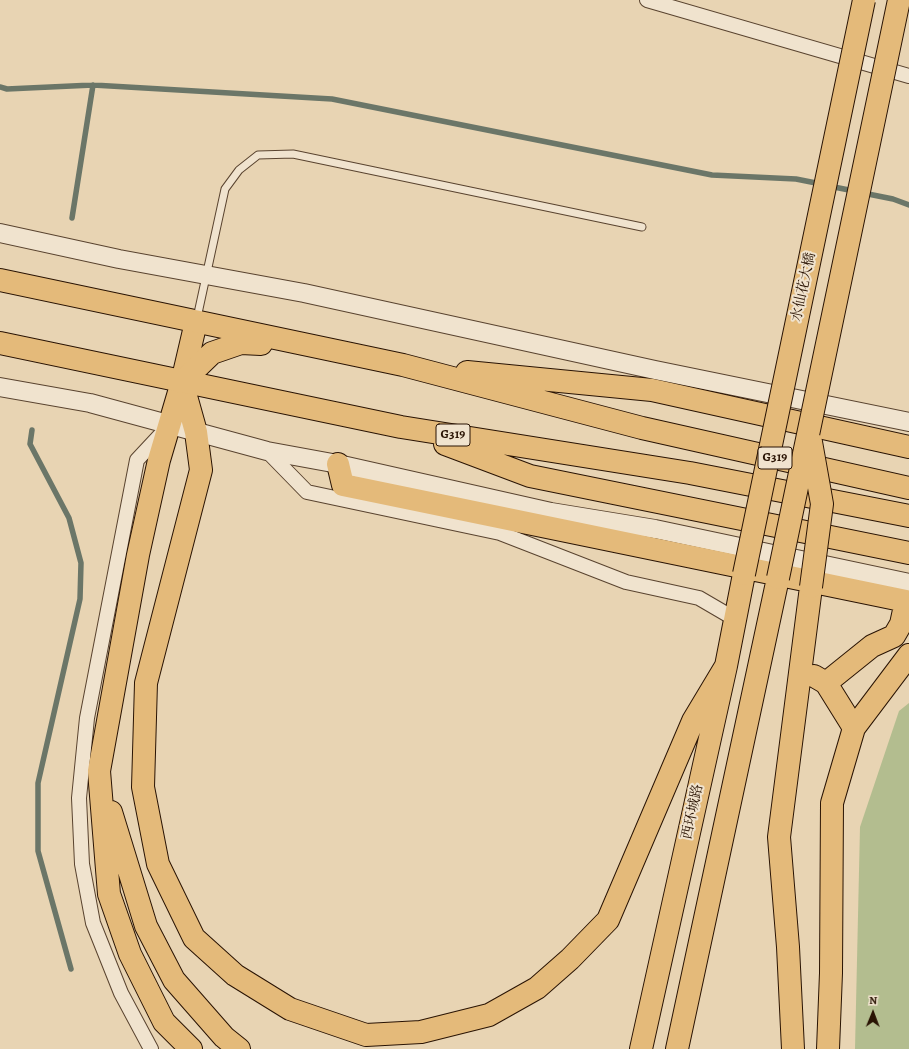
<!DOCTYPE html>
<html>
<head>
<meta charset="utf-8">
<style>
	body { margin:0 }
	#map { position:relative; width:909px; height:1049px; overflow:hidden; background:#e8d4b3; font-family:Alegreya,serif }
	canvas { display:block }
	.north { position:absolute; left:853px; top:993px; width:40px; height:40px; -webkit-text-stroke:3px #f0e3ce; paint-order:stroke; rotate:1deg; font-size:11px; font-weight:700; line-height:16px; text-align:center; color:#291303 }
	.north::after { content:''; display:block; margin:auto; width:14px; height:18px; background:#291303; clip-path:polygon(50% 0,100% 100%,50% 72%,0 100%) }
</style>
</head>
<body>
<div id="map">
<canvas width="909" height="1049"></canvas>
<div class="north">N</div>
</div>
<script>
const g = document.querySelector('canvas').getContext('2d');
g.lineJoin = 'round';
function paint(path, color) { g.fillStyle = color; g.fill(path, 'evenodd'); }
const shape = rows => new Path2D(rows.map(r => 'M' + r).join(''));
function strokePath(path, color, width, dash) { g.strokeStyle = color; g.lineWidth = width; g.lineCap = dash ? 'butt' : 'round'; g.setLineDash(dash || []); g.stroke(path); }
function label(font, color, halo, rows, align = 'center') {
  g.font = font + ' Alegreya,"Noto Serif SC",serif'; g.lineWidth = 4; g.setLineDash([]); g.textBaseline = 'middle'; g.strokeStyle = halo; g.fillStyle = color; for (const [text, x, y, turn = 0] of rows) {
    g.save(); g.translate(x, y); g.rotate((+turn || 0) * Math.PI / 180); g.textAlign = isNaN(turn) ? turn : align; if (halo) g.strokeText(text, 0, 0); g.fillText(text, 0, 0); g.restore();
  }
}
paint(shape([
	[909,703,909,1049,855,1049,860,827,899,711]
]), '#b3bd8f');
strokePath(shape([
	[0,87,7,89,93,85,332,99,712,175,796,179,821,184],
	[829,186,854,191],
	[863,193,893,199,909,205],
	[72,218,93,85],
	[32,430,30,444,69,518,81,563,80,599,38,783,38,851,71,969]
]), '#6b7668', 5.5);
const service = shape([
	[197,318,225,189,239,170,258,155,293,154,642,227]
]);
const minor = shape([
	[647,0,909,76],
	[267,451,307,492,500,533,626,582,699,598,735,619],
	[151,1049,121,993,93,923,82,864,79,798,87,718,137,460,165,430]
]);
const tertiary = shape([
	[0,233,119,259,304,293,655,370,909,422],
	[0,387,90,403,267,451,338,464,551,512,655,529,909,583]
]);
const primary = shape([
	[182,382,196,432,201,470,146,683,143,787,158,864,194,938,235,975,290,1009,366,1035,421,1032,489,1015,537,988,570,959,608,920,693,721,726,666],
	[338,464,343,485,906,601,901,624,894,636,872,646,826,683],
	[814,676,826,683,854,728],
	[111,812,146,926,174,980,224,1037,239,1049],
	[191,1049,164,1022,130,954,109,894,99,771,138,555,159,460,182,382,196,322],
	[641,1049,726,666,744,574],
	[677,1049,778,578],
	[793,1049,788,947,779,837,811,587],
	[828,1049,831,973,832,803,854,728,909,655]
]);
const trunk = shape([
	[0,280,403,365,642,428,909,488],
	[0,343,401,427,690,473,909,516],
	[467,372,652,390,909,447],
	[182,382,212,353,241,343,261,344],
	[445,444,530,476,909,553]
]);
strokePath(service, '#59432f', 9);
strokePath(minor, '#59432f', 16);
strokePath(tertiary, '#59432f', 20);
strokePath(primary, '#291303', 24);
strokePath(trunk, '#291303', 24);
strokePath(service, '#f0e3ce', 7);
strokePath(minor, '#f0e3ce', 14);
strokePath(tertiary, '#f0e3ce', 18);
strokePath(primary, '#e4ba7a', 22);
strokePath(trunk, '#e4ba7a', 22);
const primaryBridge = shape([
	[811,442,822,504,811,587],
	[744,574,864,0],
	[778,578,899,0]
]);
strokePath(primaryBridge, '#291303', 24, []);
strokePath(primaryBridge, '#e4ba7a', 22);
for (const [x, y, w] of [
	[453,435,34],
	[775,458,34]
]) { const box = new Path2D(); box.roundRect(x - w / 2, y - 11, w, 22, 3); g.fillStyle = '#f0e3ce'; g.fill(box); strokePath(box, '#291303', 1); }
label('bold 13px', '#291303', null, [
	["G319",453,435],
	["G319",775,458]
]);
label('14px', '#291303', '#f0e3ce', [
	["水仙花大橋",804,287,-78],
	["西环城路",693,812,-78]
]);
</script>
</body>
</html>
